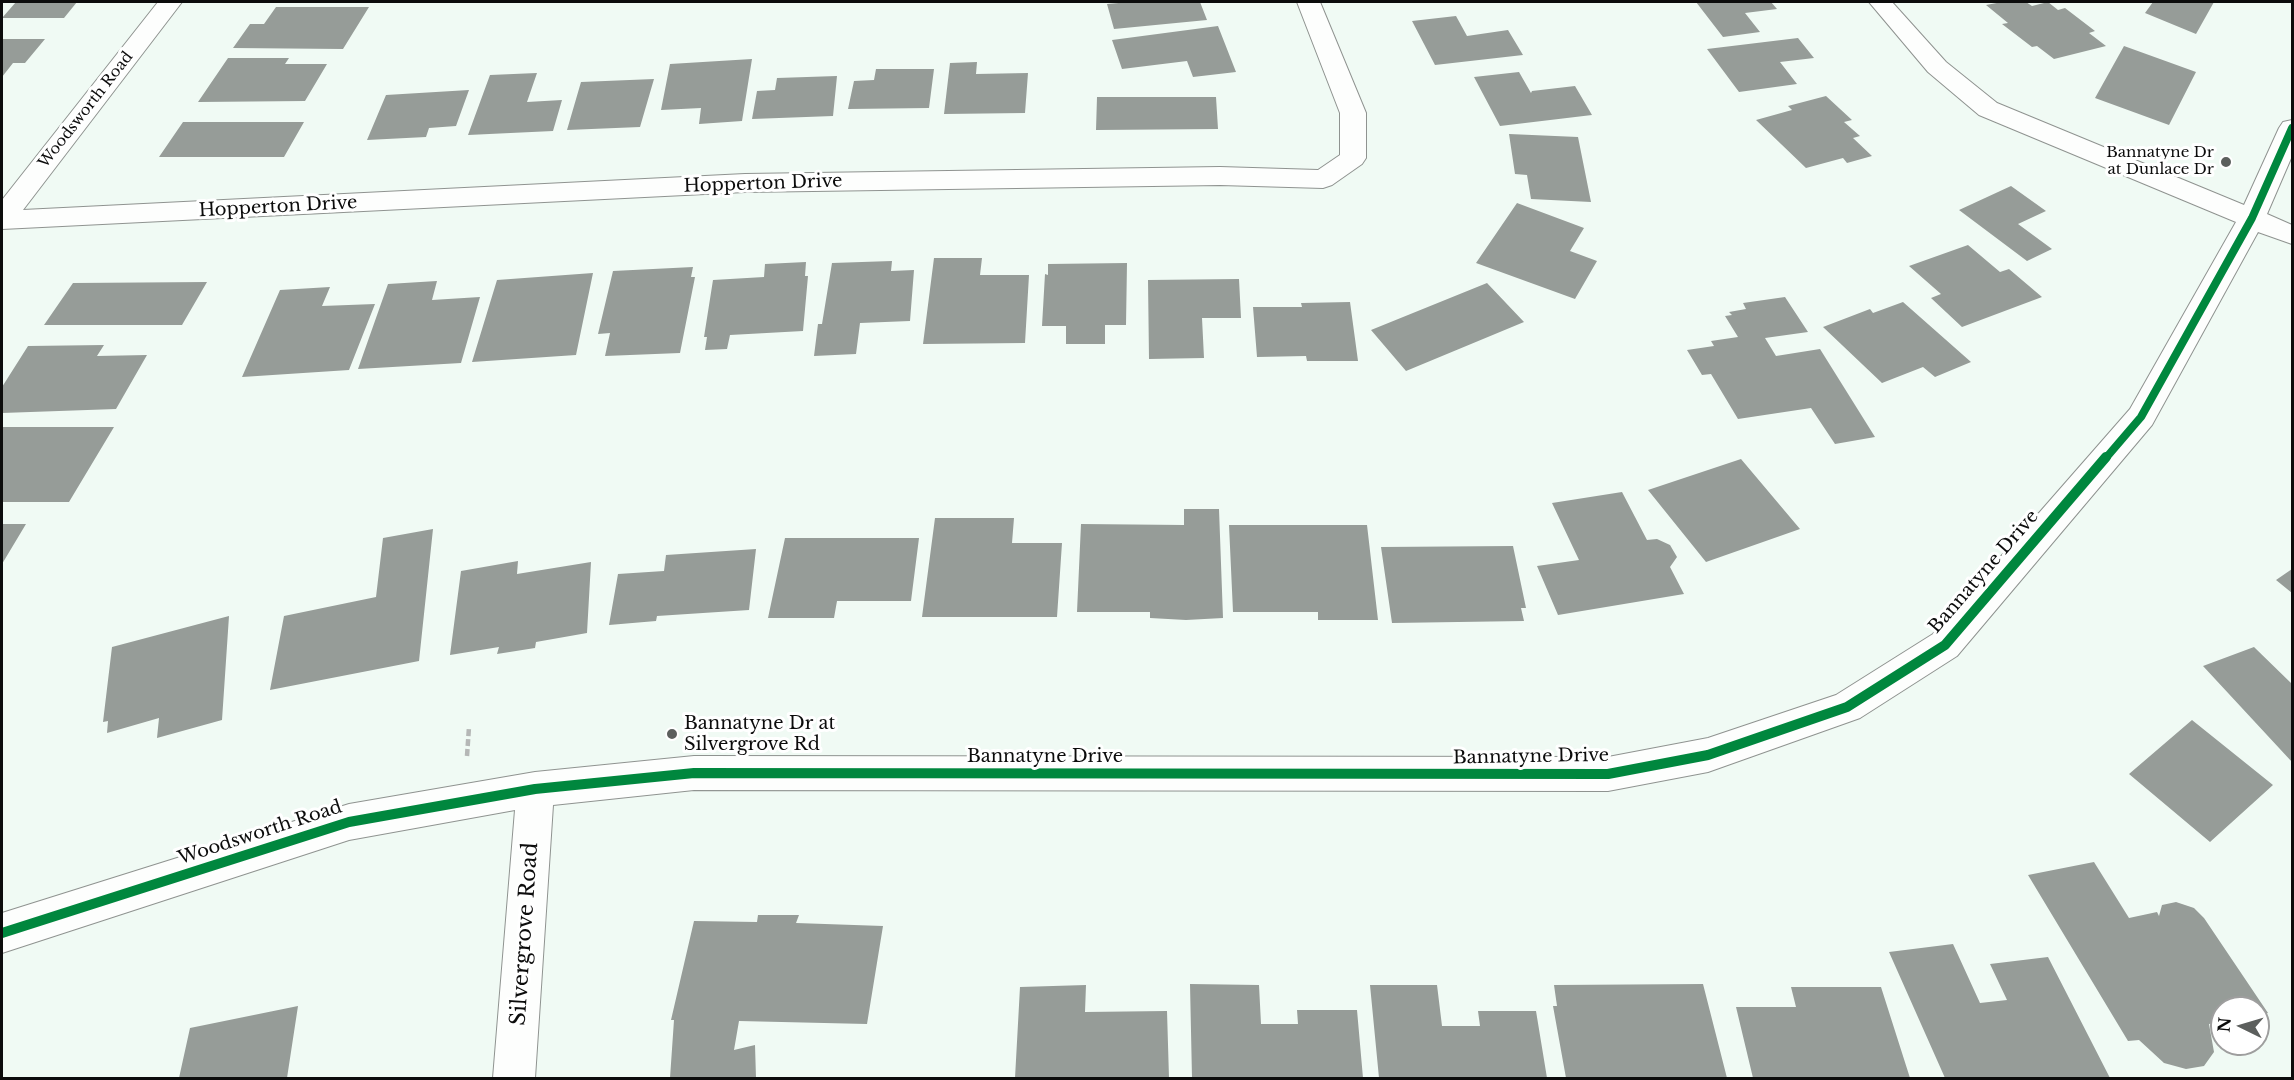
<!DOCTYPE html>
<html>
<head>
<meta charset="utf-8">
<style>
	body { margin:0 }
	#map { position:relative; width:2294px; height:1080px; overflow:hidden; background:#f0faf4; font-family:"Libre Baskerville",serif }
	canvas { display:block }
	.frame { position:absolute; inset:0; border:3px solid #0c0c0c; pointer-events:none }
	.north { position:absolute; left:2210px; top:996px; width:60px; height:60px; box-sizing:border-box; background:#fff; border:2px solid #9e9e9e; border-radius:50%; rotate:275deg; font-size:16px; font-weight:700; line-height:24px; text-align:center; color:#0c0c0c }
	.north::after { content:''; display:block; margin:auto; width:21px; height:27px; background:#5c5f5d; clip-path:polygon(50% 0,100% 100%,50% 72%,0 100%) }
</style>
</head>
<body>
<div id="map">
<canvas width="2294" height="1080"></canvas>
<div class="frame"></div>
<div class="north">N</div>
</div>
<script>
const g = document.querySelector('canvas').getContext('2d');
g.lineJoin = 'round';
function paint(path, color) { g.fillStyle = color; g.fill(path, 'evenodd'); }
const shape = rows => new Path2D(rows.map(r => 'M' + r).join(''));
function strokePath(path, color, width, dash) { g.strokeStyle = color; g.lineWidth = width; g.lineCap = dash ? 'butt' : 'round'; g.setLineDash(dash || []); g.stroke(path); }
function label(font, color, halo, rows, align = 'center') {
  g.font = font + ' "Libre Baskerville",serif'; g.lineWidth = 6; g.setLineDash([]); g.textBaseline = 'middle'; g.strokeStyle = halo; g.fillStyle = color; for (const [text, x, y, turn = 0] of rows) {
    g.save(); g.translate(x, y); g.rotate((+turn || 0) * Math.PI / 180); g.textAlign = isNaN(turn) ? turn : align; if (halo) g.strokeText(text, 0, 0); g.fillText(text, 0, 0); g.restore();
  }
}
paint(shape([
	[16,2,77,2,64,18,2,18],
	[1130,2,1200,2,1207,20,1114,29,1107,4],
	[1696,2,1771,2,1777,9,1745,13,1760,32,1723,37],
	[2002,2,2026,2,2032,6,2048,2,2058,10,2065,8,2095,31,2089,33,2106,46,2054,59,2037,46,2032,47,2002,24,2008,23,1986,5],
	[2153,2,2214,2,2196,34,2145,13],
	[276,7,369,7,343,49,233,48,250,24,264,24],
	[1456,16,1467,36,1508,30,1523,55,1435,65,1412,21],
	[1218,26,1236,72,1193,77,1187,61,1122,69,1112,40],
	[1798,38,1814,58,1780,62,1797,84,1739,92,1707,49],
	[2,39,45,39,25,63,13,63,2,77],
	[2124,46,2196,72,2169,125,2095,98],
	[228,58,289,58,285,64,327,64,305,101,198,102],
	[752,59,742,121,699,124,701,108,661,110,670,64],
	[977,62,976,74,1028,73,1025,113,944,114,950,63],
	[876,69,934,69,929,108,848,109,854,81,874,80],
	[1519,72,1531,93,1532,91,1575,86,1592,115,1500,126,1474,77],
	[537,73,527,102,562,100,553,131,468,135,490,75],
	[837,76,833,116,752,119,757,91,775,90,777,78],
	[654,79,640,127,567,130,581,82],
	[469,90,456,126,429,128,426,137,367,140,386,95],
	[1826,96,1852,120,1844,122,1860,136,1853,138,1872,156,1847,163,1843,158,1806,168,1756,120,1792,110,1788,106],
	[1097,97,1216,97,1218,129,1096,130],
	[183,122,304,122,284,157,159,157],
	[1509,134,1578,137,1591,202,1531,199,1527,175,1515,174],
	[2011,186,2046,211,2018,224,2052,249,2027,261,1959,210],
	[1517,203,1584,228,1570,251,1597,261,1575,299,1476,263],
	[1968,245,2000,272,2009,269,2042,297,1962,327,1931,298,1941,294,1909,266],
	[934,258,982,258,980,275,1029,275,1025,343,923,344],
	[892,261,891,271,914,270,910,321,860,323,856,354,814,356,818,324,822,324,832,263],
	[806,262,805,276,808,276,803,331,730,335,727,349,705,350,707,337,704,337,713,280,764,277,765,264],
	[1127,263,1126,325,1105,325,1105,344,1066,344,1066,326,1042,326,1045,274,1048,275,1048,264],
	[693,267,691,277,695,277,680,353,605,356,610,333,598,334,613,271],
	[593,273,576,355,472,362,497,280],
	[1239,279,1241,318,1202,318,1204,358,1149,359,1148,280],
	[437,281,432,300,480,297,461,363,358,369,388,284],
	[207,282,182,325,44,325,73,283],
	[1487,283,1524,322,1406,371,1371,330],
	[330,287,322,306,375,304,349,370,242,377,280,290],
	[1785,297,1808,332,1765,338,1776,356,1820,349,1875,437,1835,444,1811,408,1738,419,1711,374,1702,375,1687,350,1714,346,1711,341,1738,337,1725,316,1732,315,1729,312,1746,309,1743,303],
	[1350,302,1358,361,1307,361,1306,356,1257,357,1253,307,1302,307,1301,303],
	[1903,302,1971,362,1935,377,1923,367,1882,383,1823,327,1870,309,1873,313],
	[104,345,97,356,147,355,116,409,2,413,2,387,28,346],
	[2,427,114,427,69,502,2,502],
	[1741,459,1800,529,1706,562,1648,490],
	[1622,492,1647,540,1657,539,1670,545,1677,557,1670,567,1684,594,1558,615,1537,566,1579,560,1552,503],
	[1184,509,1219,509,1223,618,1186,620,1150,618,1150,612,1077,612,1081,524,1184,525],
	[935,518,1014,518,1012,543,1062,543,1057,617,922,617],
	[2,524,26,524,2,564],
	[1229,525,1367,525,1378,620,1318,620,1318,612,1233,612],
	[433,529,419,661,270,690,284,616,376,597,383,538],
	[785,538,919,538,911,601,837,601,834,618,768,618],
	[1513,546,1526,608,1521,608,1524,621,1392,623,1381,547],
	[756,549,749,610,657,616,656,621,609,625,618,574,664,571,666,555],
	[518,561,517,574,591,562,587,633,536,642,535,648,497,654,499,647,450,655,461,571],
	[2292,569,2292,593,2276,580],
	[229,616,222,720,157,738,159,718,107,733,108,721,103,722,112,647],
	[2254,647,2292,684,2292,762,2203,666],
	[2192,720,2273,785,2210,842,2129,774],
	[2094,862,2129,918,2157,912,2159,916,2162,905,2176,902,2194,908,2204,918,2268,1013,2258,1015,2258,1008,2222,1008,2222,1022,2209,1024,2214,1052,2204,1066,2186,1069,2164,1063,2139,1040,2128,1041,2028,875],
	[758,915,799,915,796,923,883,926,867,1024,739,1021,734,1050,755,1045,756,1078,670,1078,674,1020,671,1020,694,921,757,922],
	[1953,944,1980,1003,2007,1000,1990,964,2048,957,2110,1078,1945,1078,1889,952],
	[1190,984,1259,985,1261,1024,1298,1024,1297,1010,1357,1010,1363,1078,1192,1078],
	[1703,984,1727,1078,1566,1078,1553,1006,1557,1006,1554,985],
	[1086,985,1085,1012,1167,1011,1169,1078,1015,1078,1020,987],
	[1370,985,1437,985,1442,1026,1480,1026,1478,1011,1536,1011,1547,1078,1379,1078],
	[1791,987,1881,987,1910,1078,1753,1078,1736,1007,1796,1007],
	[298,1006,287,1078,179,1078,190,1028]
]), '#969c98');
const minor = shape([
	[158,2,182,2,23,210,745,174,1220,167,1318,170,1340,155,1340,113,1297,2,1320,2,1366,113,1366,158,1362,164,1332,185,1323,188,1220,185,745,192,2,229,2,200,158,2],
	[1869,2,1892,2,1946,62,1997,103,2244,205,2279,128,2283,122,2292,120,2292,156,2267,214,2292,225,2292,244,2258,232,2152,425,1957,656,1860,718,1708,772,1608,791,694,790,553,805,535,1078,493,1078,515,810,349,840,2,953,2,913,349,804,535,772,694,756,1608,757,1708,738,1836,695,1933,634,2130,409,2236,222,1979,115,1928,72,1869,2]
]);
strokePath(minor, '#8f9390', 2);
strokePath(shape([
	[467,756,469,727]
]), '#b5b7b6', 4.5, [7, 3]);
paint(minor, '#fdfefd');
strokePath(shape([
	[2105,459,2141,417,2252,218,2292,128]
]), '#00873e', 8);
strokePath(shape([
	[2,933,349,822,535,789,694,773,1608,774,1708,755,1847,707,1945,645,2106,457]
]), '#00873e', 10);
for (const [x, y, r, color] of [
	[2226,162,6,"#5c5f5d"],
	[672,734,6,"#5c5f5d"]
]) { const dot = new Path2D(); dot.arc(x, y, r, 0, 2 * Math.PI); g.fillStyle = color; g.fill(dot); strokePath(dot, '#fff', 2); }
label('15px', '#0c0c0c', '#fff', [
	["Woodsworth Road",86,110,-52]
]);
label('15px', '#0c0c0c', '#fff', [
	["Bannatyne Dr",2214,153],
	["at Dunlace Dr",2214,170]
], 'right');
label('18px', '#0c0c0c', '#fff', [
	["Hopperton Drive",763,184,-2],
	["Hopperton Drive",278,207,-3],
	["Bannatyne Drive",1984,572,-49],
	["Bannatyne Drive",1045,757],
	["Bannatyne Drive",1531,757,-1],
	["Woodsworth Road",260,833,-18]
]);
label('18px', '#0c0c0c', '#fff', [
	["Bannatyne Dr at",684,724],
	["Silvergrove Rd",684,745]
], 'left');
label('21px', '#0c0c0c', '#fff', [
	["Silvergrove Road",525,934,-86]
]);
</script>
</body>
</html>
